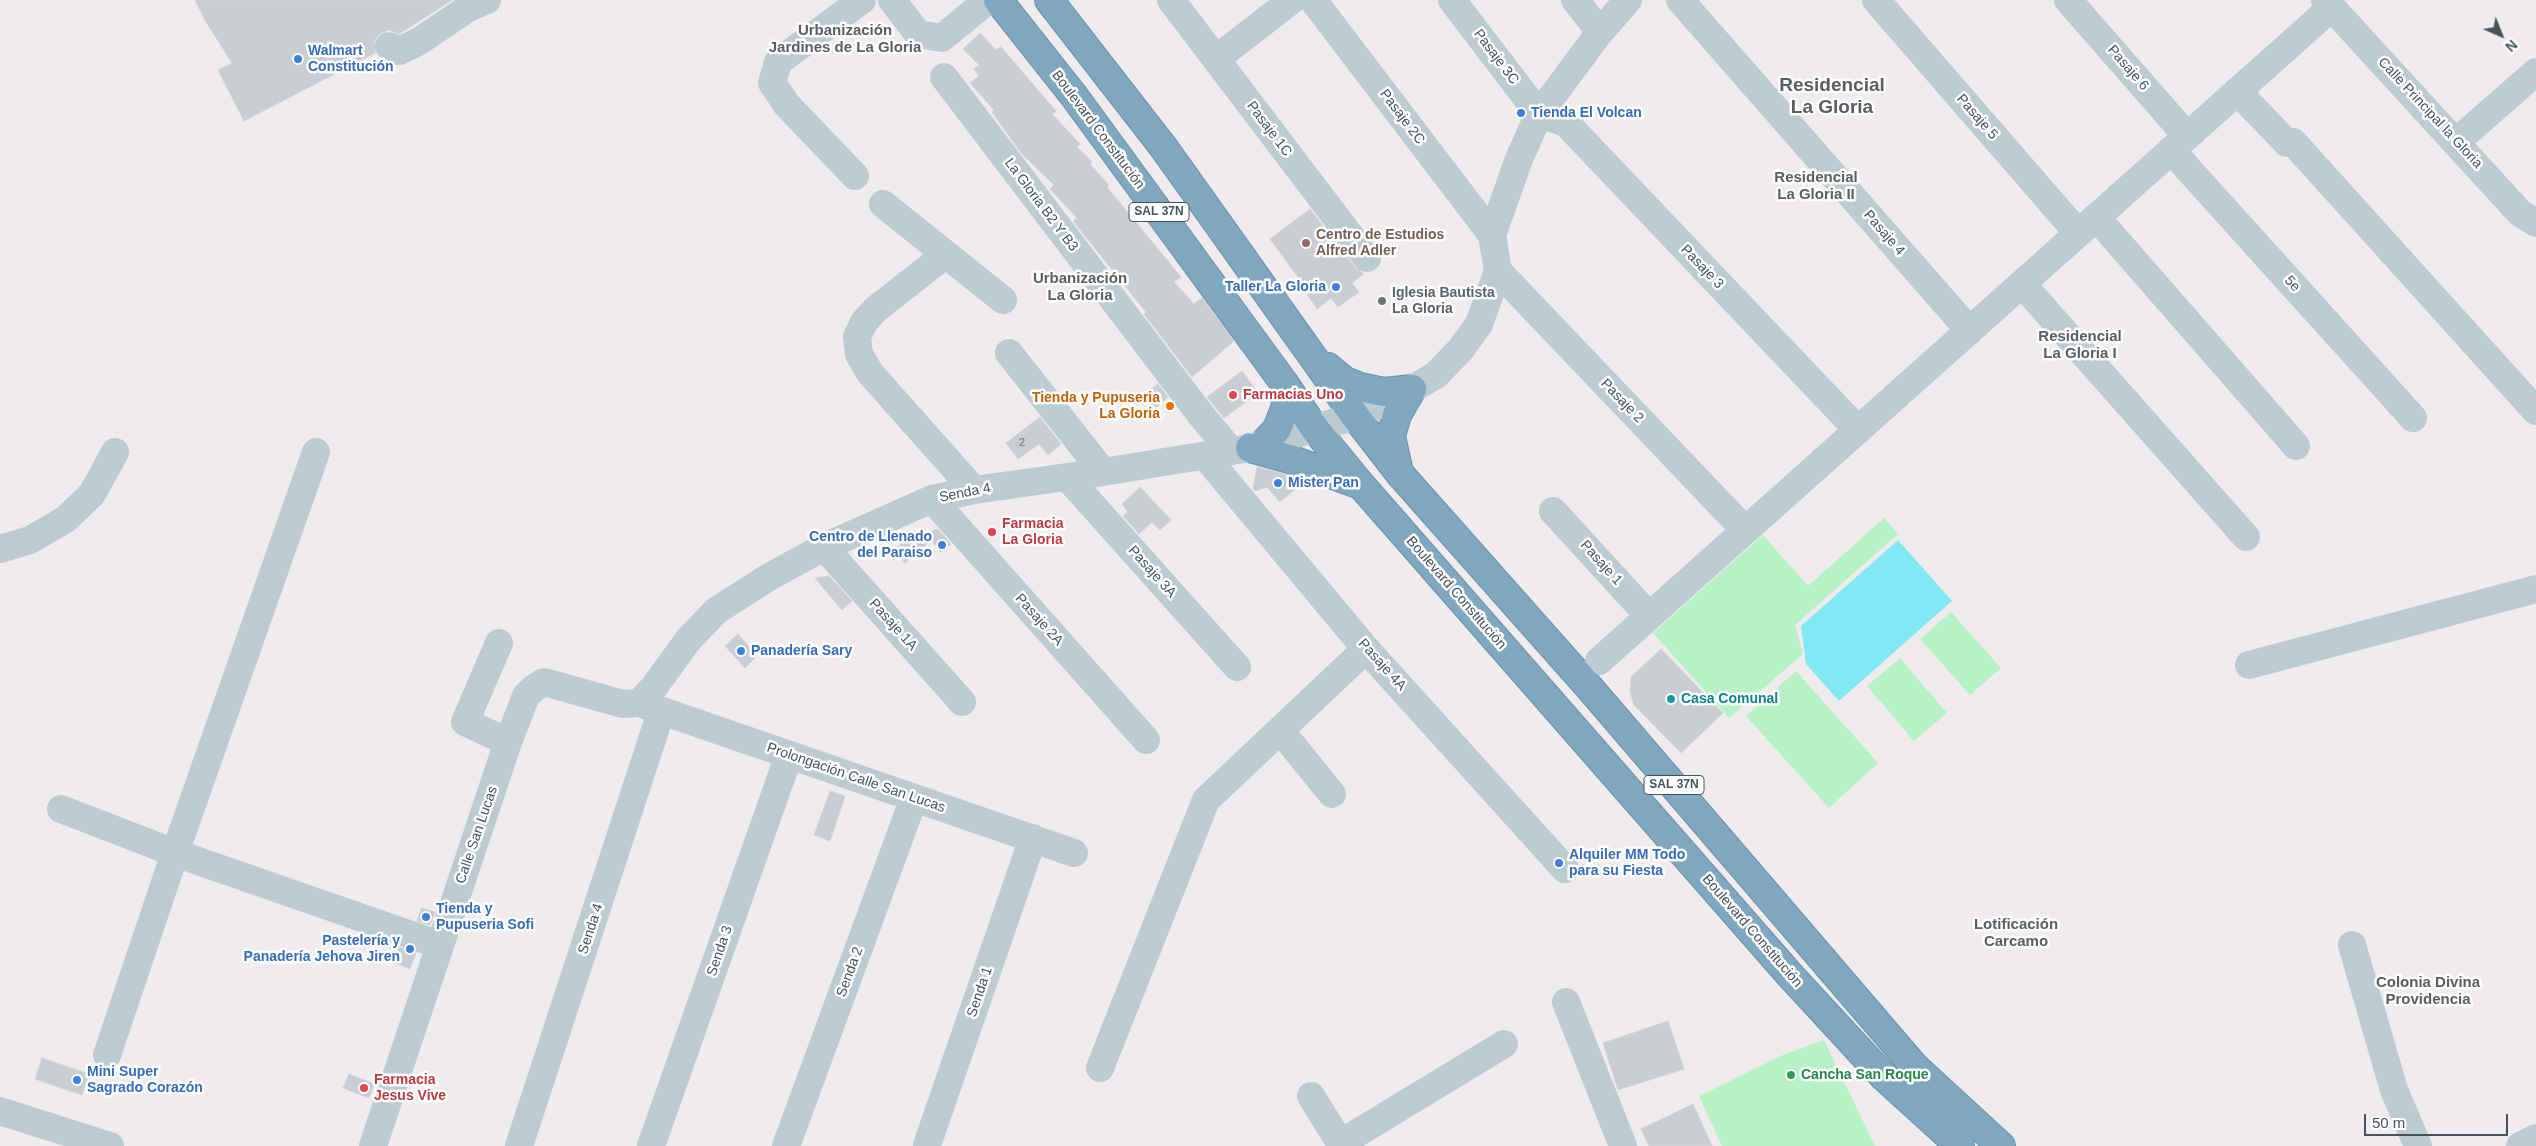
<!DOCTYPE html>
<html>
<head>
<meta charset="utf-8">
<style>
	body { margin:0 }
	#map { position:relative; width:2536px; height:1146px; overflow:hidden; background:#f0eced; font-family:Arial,sans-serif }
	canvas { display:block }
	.north { position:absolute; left:2476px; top:10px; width:50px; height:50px; -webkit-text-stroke:4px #fff; paint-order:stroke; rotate:136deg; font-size:14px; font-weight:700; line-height:20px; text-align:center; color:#44535c }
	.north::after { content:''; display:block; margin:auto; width:18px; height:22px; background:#44535c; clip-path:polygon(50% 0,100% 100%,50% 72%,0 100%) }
	.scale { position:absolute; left:2364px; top:1114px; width:144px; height:22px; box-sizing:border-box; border:2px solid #44535c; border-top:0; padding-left:6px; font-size:15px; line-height:18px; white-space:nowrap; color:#44535c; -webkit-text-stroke:4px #fff; paint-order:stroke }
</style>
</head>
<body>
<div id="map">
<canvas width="2536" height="1146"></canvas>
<div class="north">N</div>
<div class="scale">50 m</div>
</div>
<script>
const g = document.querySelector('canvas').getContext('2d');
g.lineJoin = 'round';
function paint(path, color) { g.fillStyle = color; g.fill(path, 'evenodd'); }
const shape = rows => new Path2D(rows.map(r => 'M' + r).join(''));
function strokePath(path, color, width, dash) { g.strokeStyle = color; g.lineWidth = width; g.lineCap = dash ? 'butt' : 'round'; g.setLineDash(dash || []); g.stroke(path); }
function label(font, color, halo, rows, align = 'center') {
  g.font = font + ' Arial,sans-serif'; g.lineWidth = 5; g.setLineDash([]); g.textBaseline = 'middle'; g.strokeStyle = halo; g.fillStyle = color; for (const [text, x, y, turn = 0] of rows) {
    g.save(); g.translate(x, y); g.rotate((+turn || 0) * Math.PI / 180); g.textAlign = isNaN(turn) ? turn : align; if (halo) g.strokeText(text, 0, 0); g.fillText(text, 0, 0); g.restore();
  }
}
paint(shape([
	[1884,518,1898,534,1795,625,1803,654,1729,718,1653,633,1763,535,1808,586],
	[1951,612,2001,668,1970,695,1920,639],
	[1900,658,1947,713,1914,741,1867,686],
	[1796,671,1878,763,1829,808,1746,716],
	[1824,1040,1875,1146,1722,1146,1699,1096,1785,1054]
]), '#b6f2c6');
paint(shape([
	[1898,540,1952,601,1839,701,1806,664,1801,626]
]), '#80e8f3');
const building = shape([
	[195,0,452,0,399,34,389,30,381,33,375,39,375,53,244,121,218,70,232,63,206,22,195,0],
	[980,33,996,50,1001,47,1056,111,1052,114,1080,144,1077,147,1092,162,1090,164,1109,185,1107,187,1181,277,1174,282,1194,304,1202,298,1234,341,1192,377,1144,314,1146,312,1073,221,1077,218,1050,189,1054,185,1021,153,992,112,994,110,970,83,979,76,974,69,979,65,963,49,980,33],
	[1310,209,1355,267,1364,274,1352,283,1359,292,1338,307,1331,298,1317,309,1307,294,1309,292,1270,239,1310,209],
	[1242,371,1258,393,1224,418,1207,397,1242,371],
	[1158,384,1168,397,1156,408,1145,394,1158,384],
	[1040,417,1061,444,1048,455,1039,444,1018,459,1006,443,1040,417],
	[1257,467,1288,475,1305,481,1280,502,1267,487,1255,491,1253,489,1257,467],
	[1140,487,1171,520,1160,530,1152,522,1139,534,1123,516,1128,512,1122,504,1140,487],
	[938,529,951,544,941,552,931,540,905,563,894,550,905,540,938,529],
	[829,576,852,601,842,610,815,578,829,576],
	[738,634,757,656,745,668,725,646,738,634],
	[1661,649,1723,713,1681,753,1634,705,1630,692,1631,677,1661,649],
	[830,791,845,796,830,841,814,835,830,791],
	[422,908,435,912,430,925,417,921,422,908],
	[399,947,416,953,410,969,393,962,399,947],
	[1668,1021,1684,1069,1618,1090,1603,1043,1668,1021],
	[42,1058,89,1074,82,1095,35,1079,42,1058],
	[349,1074,374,1084,369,1098,343,1088,349,1074],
	[1693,1104,1712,1146,1649,1146,1641,1129,1693,1104]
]);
paint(building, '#c9cdd2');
strokePath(building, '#d0d4d9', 1);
const highway = shape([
	[998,0,1074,96,1284,383,1315,429,1361,485,1789,974,1884,1077,1960,1146],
	[1049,0,1164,148,1355,416,1400,474,1588,686,1915,1067,2001,1146],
	[1328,367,1345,381,1360,387,1384,392,1412,389],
	[1263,444,1277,429,1286,406,1284,383],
	[1250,448,1293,460,1360,485],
	[1398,468,1391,436,1397,415,1412,389]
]);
strokePath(highway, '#6b92ac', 30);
strokePath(shape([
	[892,0,918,34,942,38,988,0],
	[1171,0,1367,258],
	[1313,0,1492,235],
	[1452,0,1539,114,1566,123,1858,430],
	[1575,0,1600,32],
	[1680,0,1969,330],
	[1876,0,2078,233],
	[2068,0,2187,136],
	[2325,0,2520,213,2536,223],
	[389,46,399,51,418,42,470,7,487,0],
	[1216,59,1292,0],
	[944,77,1201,415,1231,451],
	[2237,91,2287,143,2293,142,2536,411],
	[2457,141,2536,72],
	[2171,150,2413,418],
	[855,176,787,105,772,83,778,62,862,0],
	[883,204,1003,300],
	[2096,217,2296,446],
	[945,255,876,309,864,322,857,337,859,354,870,373,974,490],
	[1498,271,1745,530],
	[2022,284,2246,537],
	[1009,353,1103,472],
	[1205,456,1366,649,1565,869],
	[1067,477,1237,667],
	[932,499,1146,740],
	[1553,511,1649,616],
	[824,547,962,702],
	[0,549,30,540,66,519,92,494,115,452],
	[499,643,465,722,508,742],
	[1599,661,2332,7],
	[2249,665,2536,589],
	[639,703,654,687,689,639,716,611,769,577,824,547,932,499,974,490,1103,472,1250,448,1355,416,1412,389,1436,375,1461,349,1479,324,1498,271,1492,235,1519,159,1539,114,1600,32,1628,0],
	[1280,730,1332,794],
	[61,809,175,853,440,945],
	[2352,945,2394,1090,2418,1146],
	[1566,1002,1623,1146],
	[107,1055,175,853,316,452],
	[1100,1068,1206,800,1366,649],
	[1311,1096,1342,1146],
	[0,1111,110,1146],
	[1341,1143,1504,1044],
	[927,1145,1033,838],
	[373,1146,508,742,526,696,534,688,544,682,623,704,639,703,1074,853],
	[519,1146,661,712],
	[651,1146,789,755],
	[786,1146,914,798],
	[2520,1146,2536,1138]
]), '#bccad1', 28);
strokePath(highway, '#80a7c0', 28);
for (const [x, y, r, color] of [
	[298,59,5,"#3f7fe0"],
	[1521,113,5,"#3f7fe0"],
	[1306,243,5,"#8d6e63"],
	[1336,287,5,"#3f7fe0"],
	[1382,301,5,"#6b7280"],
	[1233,395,5,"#e0444e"],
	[1170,406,5,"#e8710a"],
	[1278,483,5,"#3f7fe0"],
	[992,532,5,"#e0444e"],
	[942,545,5,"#3f7fe0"],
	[741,651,5,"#3f7fe0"],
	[1671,699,5,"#0f9aa8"],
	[1559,863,5,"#3f7fe0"],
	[426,917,5,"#3f7fe0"],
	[410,949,5,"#3f7fe0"],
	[1791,1075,5,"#2e9e5b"],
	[77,1080,5,"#3f7fe0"],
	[364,1088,5,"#e0444e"]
]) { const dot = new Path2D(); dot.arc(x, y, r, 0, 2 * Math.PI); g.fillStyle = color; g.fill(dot); strokePath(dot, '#fff', 2); }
label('11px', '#65727a', null, [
	["2",1022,443]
]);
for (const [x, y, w] of [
	[1159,212,60],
	[1674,785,60]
]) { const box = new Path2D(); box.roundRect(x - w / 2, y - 9.5, w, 19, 4); g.fillStyle = '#fff'; g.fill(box); strokePath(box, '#44535c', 1); }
label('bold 12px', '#44535c', null, [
	["SAL 37N",1159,212],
	["SAL 37N",1674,785]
]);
label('bold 14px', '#366cbe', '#fff', [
	["Walmart",308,51],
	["Constitución",308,67],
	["Tienda El Volcan",1531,113],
	["Taller La Gloria",1326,287,"right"],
	["Mister Pan",1288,483],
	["Centro de Llenado",932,537,"right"],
	["del Paraiso",932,553,"right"],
	["Panadería Sary",751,651],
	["Alquiler MM Todo",1569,855],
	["para su Fiesta",1569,871],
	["Tienda y",436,909],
	["Pupuseria Sofi",436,925],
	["Pastelería y",400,941,"right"],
	["Panadería Jehova Jiren",400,957,"right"],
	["Mini Super",87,1072],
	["Sagrado Corazón",87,1088]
], 'left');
label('14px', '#44535c', '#fff', [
	["Pasaje 3C",1496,57,53],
	["Pasaje 6",2128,68,49],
	["Calle Principal la Gloria",2430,113,47],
	["Pasaje 2C",1402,117,53],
	["Pasaje 5",1977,117,49],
	["Pasaje 1C",1269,129,53],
	["Boulevard Constitución",1098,130,53],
	["La Gloria B2 Y B3",1041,205,53],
	["Pasaje 4",1884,233,49],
	["Pasaje 3",1702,267,46],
	["5e",2292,284,48],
	["Pasaje 2",1622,401,46],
	["Senda 4",965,493,-11],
	["Pasaje 1",1601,563,48],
	["Pasaje 3A",1152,572,48],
	["Boulevard Constitución",1456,593,49],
	["Pasaje 2A",1039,620,48],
	["Pasaje 1A",893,625,48],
	["Pasaje 4A",1382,665,48],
	["Prolongación Calle San Lucas",856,778,19],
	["Calle San Lucas",477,835,-71],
	["Senda 4",591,929,-72],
	["Boulevard Constitución",1752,931,49],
	["Senda 3",720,951,-71],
	["Senda 2",850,972,-70],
	["Senda 1",980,992,-71]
]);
label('bold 14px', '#785e54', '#fff', [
	["Centro de Estudios",1316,235],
	["Alfred Adler",1316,251]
], 'left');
label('bold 14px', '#5b616d', '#fff', [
	["Iglesia Bautista",1392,293],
	["La Gloria",1392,309]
], 'left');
label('bold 14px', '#be3a42', '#fff', [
	["Farmacias Uno",1243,395],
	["Farmacia",1002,524],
	["La Gloria",1002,540],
	["Farmacia",374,1080],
	["Jesus Vive",374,1096]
], 'left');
label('bold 14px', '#c56008', '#fff', [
	["Tienda y Pupuseria",1160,398],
	["La Gloria",1160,414]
], 'right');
label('bold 14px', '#0d838f', '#fff', [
	["Casa Comunal",1681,699]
], 'left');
label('bold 14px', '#27864d', '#fff', [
	["Cancha San Roque",1801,1075]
], 'left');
label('bold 15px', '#595e62', '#fff', [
	["Urbanización",845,31],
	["Jardines de La Gloria",845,48],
	["Residencial",1816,178],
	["La Gloria II",1816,195],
	["Urbanización",1080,279],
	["La Gloria",1080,296],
	["Residencial",2080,337],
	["La Gloria I",2080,354],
	["Lotificación",2016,925],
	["Carcamo",2016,942],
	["Colonia Divina",2428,983],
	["Providencia",2428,1000]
]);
label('bold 19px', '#595e62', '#fff', [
	["Residencial",1832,86],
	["La Gloria",1832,108]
]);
</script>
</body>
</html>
